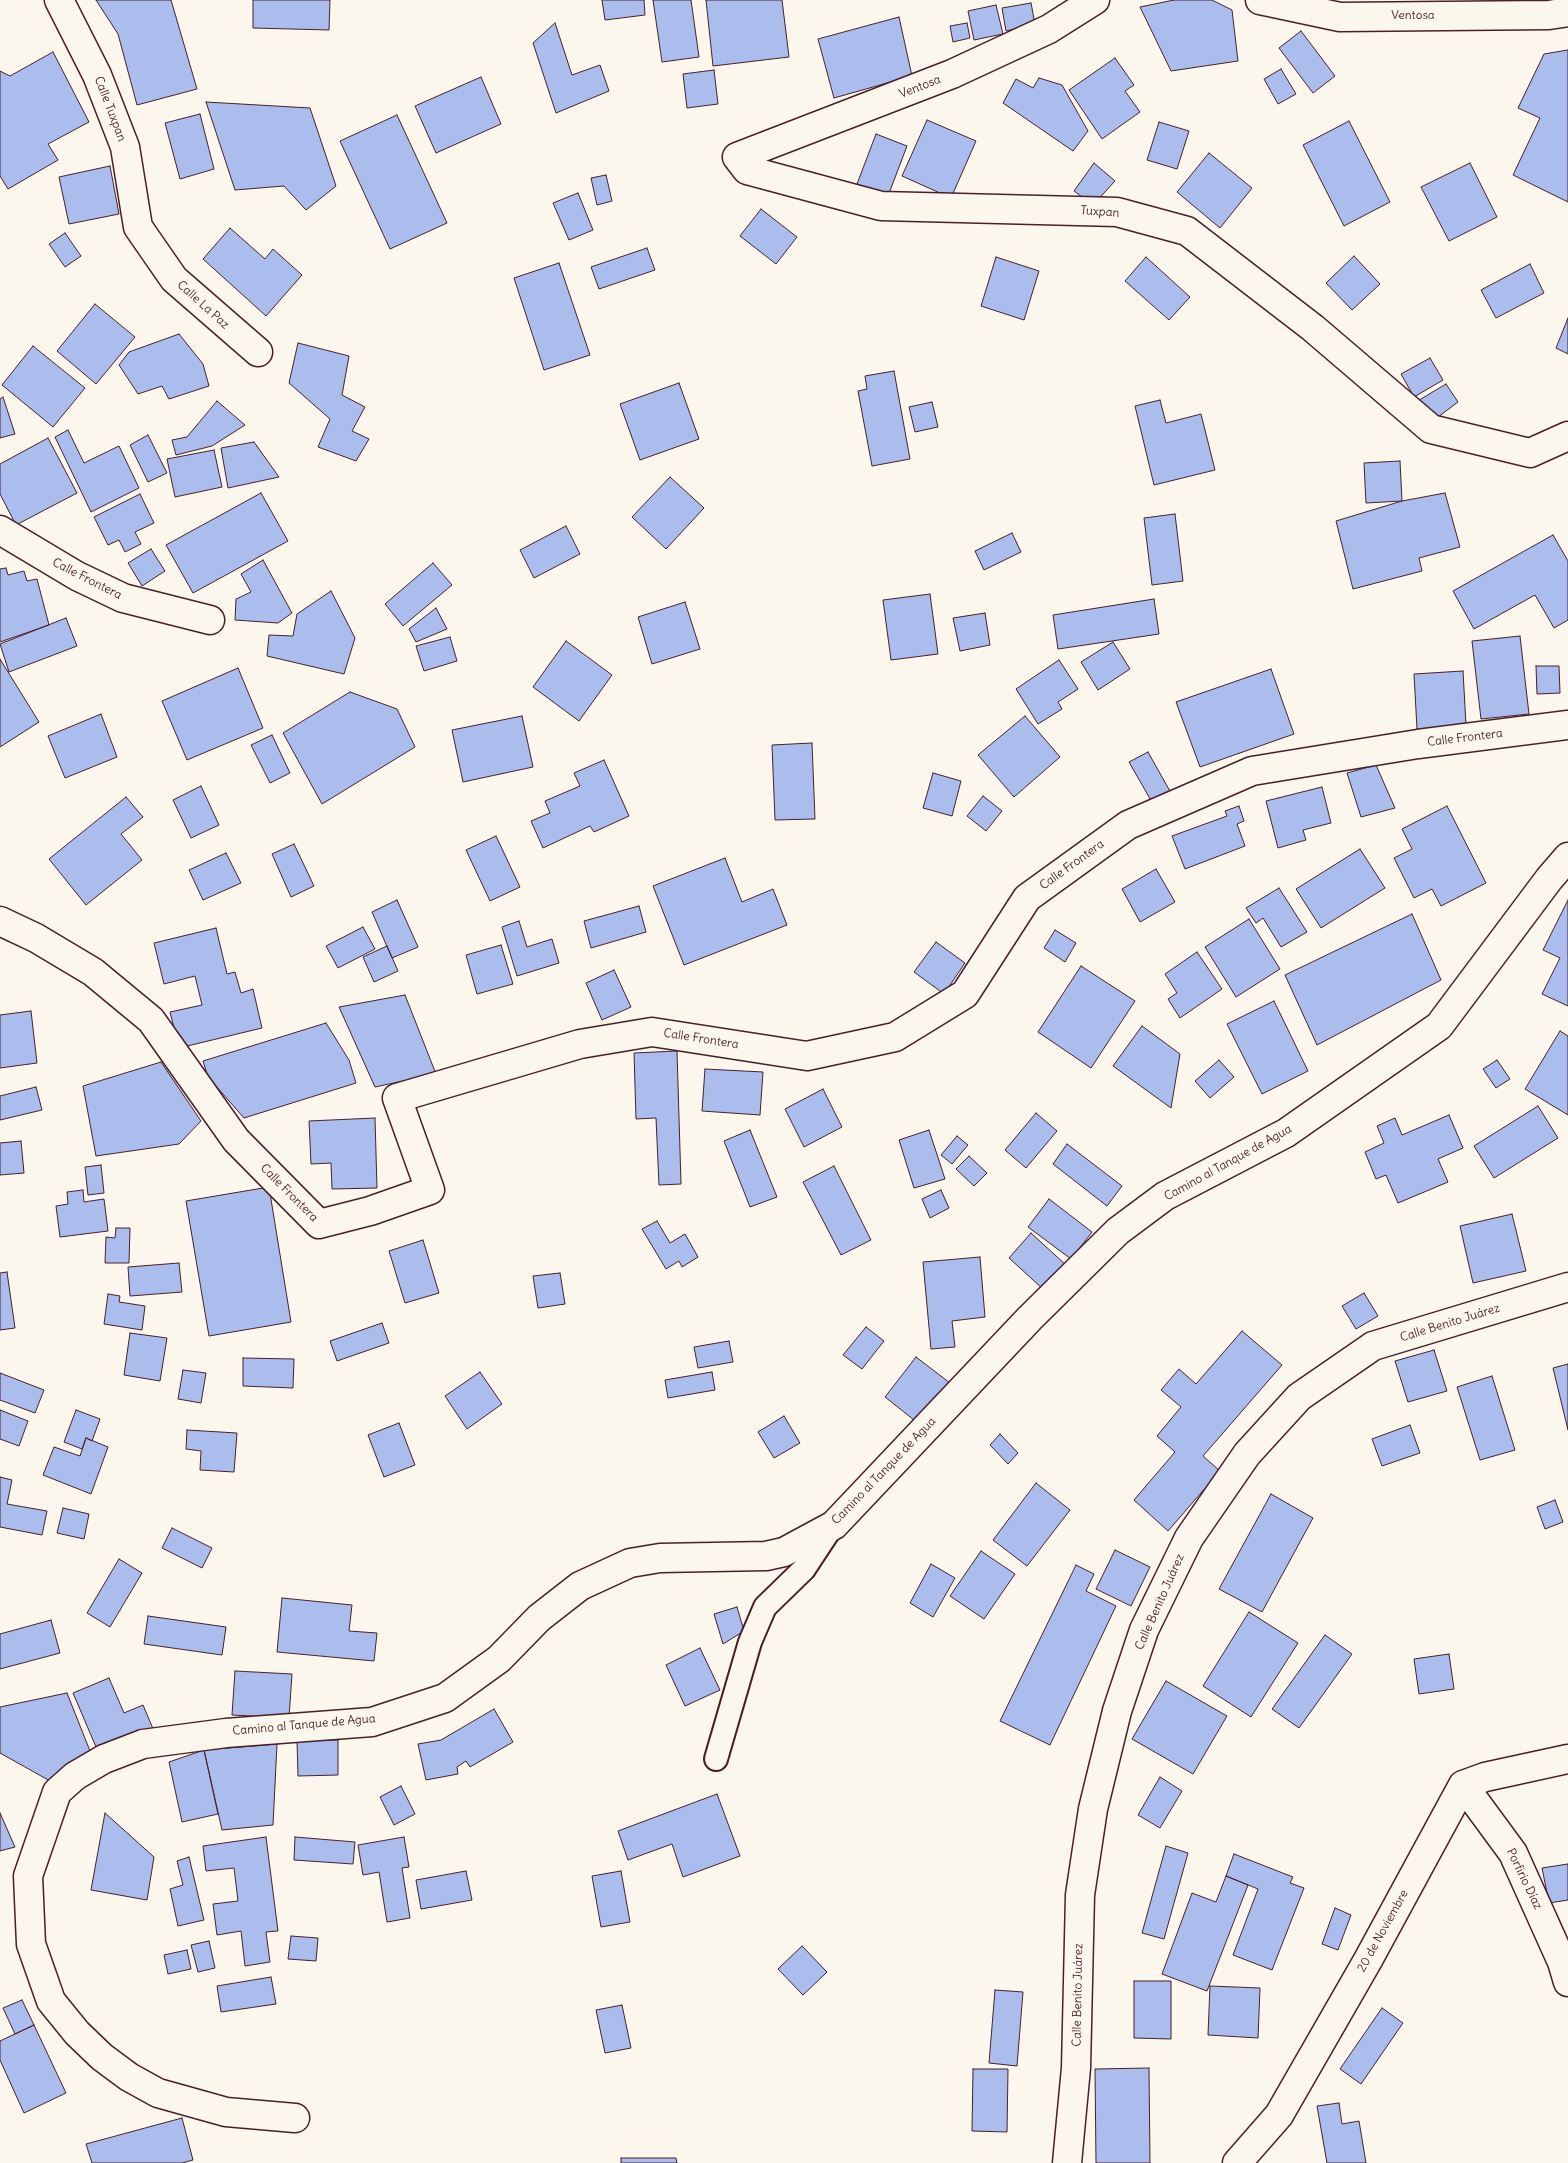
<!DOCTYPE html>
<html>
<head>
<meta charset="utf-8">
<style>
	body { margin:0 }
	canvas { display:block; background:#fbf7ec }
</style>
</head>
<body>
<canvas width="1568" height="2163"></canvas>
<script>
const g = document.querySelector('canvas').getContext('2d');
g.lineJoin = 'round';
function paint(path, color) { g.fillStyle = color; g.fill(path, 'evenodd'); }
const shape = rows => new Path2D(rows.map(r => 'M' + r).join(''));
function strokePath(path, color, width, dash) { g.strokeStyle = color; g.lineWidth = width; g.lineCap = dash ? 'butt' : 'round'; g.setLineDash(dash || []); g.stroke(path); }
function label(font, color, halo, rows, align = 'center') {
  g.font = font + ' Delius,sans-serif'; g.lineWidth = 4; g.setLineDash([]); g.textBaseline = 'middle'; g.strokeStyle = halo; g.fillStyle = color; for (const [text, x, y, turn = 0] of rows) {
    g.save(); g.translate(x, y); g.rotate((+turn || 0) * Math.PI / 180); g.textAlign = isNaN(turn) ? turn : align; if (halo) g.strokeText(text, 0, 0); g.fillText(text, 0, 0); g.restore();
  }
}
const building = shape([
	[96,0,171,0,197,89,137,105,118,34,96,0],
	[253,0,330,0,329,30,253,28,253,0],
	[602,0,644,0,645,15,605,20,602,0],
	[653,0,691,0,699,57,662,62,653,0],
	[706,0,782,0,789,57,713,66,706,0],
	[1174,0,1212,0,1232,10,1238,61,1171,71,1140,7,1174,0],
	[1031,3,1035,24,1006,31,1002,8,1031,3],
	[996,5,1003,34,974,40,968,11,996,5],
	[899,17,912,76,834,98,818,39,899,17],
	[555,23,572,75,600,65,609,91,556,113,533,43,555,23],
	[967,23,970,38,953,42,950,26,967,23],
	[1301,31,1335,76,1313,93,1279,48,1301,31],
	[1568,50,1568,202,1513,175,1540,118,1518,108,1544,54,1568,50],
	[53,52,89,122,48,144,58,160,8,189,0,176,0,71,10,76,53,52],
	[1115,58,1134,85,1125,91,1140,112,1102,139,1069,90,1115,58],
	[1281,69,1296,94,1278,104,1264,79,1281,69],
	[714,70,718,104,687,108,683,74,714,70],
	[481,77,501,124,436,153,415,106,481,77],
	[1039,78,1062,85,1088,131,1073,151,1003,103,1016,79,1033,88,1039,78],
	[206,102,310,108,336,186,306,210,284,186,235,190,206,102],
	[200,114,214,169,180,179,165,123,200,114],
	[397,115,447,223,390,249,340,141,397,115],
	[927,120,976,141,951,198,902,176,927,120],
	[1349,121,1390,202,1344,226,1303,145,1349,121],
	[1159,122,1189,131,1177,169,1147,160,1159,122],
	[876,134,907,146,888,196,857,184,876,134],
	[1209,153,1252,188,1220,228,1177,192,1209,153],
	[1094,163,1115,181,1093,205,1074,191,1094,163],
	[1470,163,1497,217,1449,241,1421,187,1470,163],
	[110,166,119,214,69,224,59,177,110,166],
	[606,175,612,201,597,205,591,178,606,175],
	[578,193,593,230,569,240,553,203,578,193],
	[761,209,797,237,776,264,740,236,761,209],
	[230,228,265,259,273,249,302,275,266,316,203,259,230,228],
	[65,233,81,256,65,267,49,244,65,233],
	[647,248,655,270,599,289,591,267,647,248],
	[1354,256,1380,284,1352,310,1326,283,1354,256],
	[996,257,1039,271,1024,320,981,306,996,257],
	[1146,257,1190,297,1169,320,1125,281,1146,257],
	[559,263,590,355,544,370,514,278,559,263],
	[1530,264,1544,293,1496,318,1481,290,1530,264],
	[95,304,135,337,96,384,57,351,95,304],
	[1568,318,1568,354,1556,348,1568,318],
	[179,334,203,364,209,386,169,399,162,386,138,394,119,365,129,352,179,334],
	[298,343,349,356,342,395,365,407,352,431,369,439,356,461,318,447,330,419,289,383,298,343],
	[33,346,85,388,53,427,2,385,33,346],
	[1430,358,1443,380,1414,397,1401,374,1430,358],
	[894,371,910,459,872,466,858,391,867,389,865,376,894,371],
	[679,383,699,439,640,460,620,404,679,383],
	[1446,384,1458,402,1434,420,1416,402,1446,384],
	[3,397,15,434,0,438,0,399,3,397],
	[1160,400,1166,423,1201,414,1215,470,1154,485,1135,406,1160,400],
	[217,401,245,425,212,446,176,455,172,440,187,437,217,401],
	[932,402,938,427,915,432,909,407,932,402],
	[68,430,84,463,119,446,139,488,91,512,55,437,68,430],
	[148,435,167,473,148,482,130,445,148,435],
	[48,438,77,493,16,525,0,494,0,464,48,438],
	[254,442,279,477,228,488,221,448,254,442],
	[214,450,222,487,175,497,167,459,214,450],
	[1400,461,1402,501,1366,503,1364,463,1400,461],
	[670,477,704,508,666,549,632,517,670,477],
	[261,493,288,541,193,593,166,545,261,493],
	[1445,493,1460,547,1419,558,1422,571,1353,589,1336,521,1402,501,1445,493],
	[140,494,154,523,135,532,141,544,125,552,119,540,108,545,94,517,140,494],
	[1175,514,1183,581,1152,585,1144,518,1175,514],
	[566,526,580,554,534,578,520,550,566,526],
	[1012,533,1021,552,984,570,975,551,1012,533],
	[1553,535,1568,561,1568,620,1554,628,1535,595,1474,629,1453,591,1553,535],
	[151,549,165,571,142,586,128,563,151,549],
	[263,560,292,613,278,623,235,620,236,599,251,592,241,574,263,560],
	[433,563,452,585,403,626,385,604,433,563],
	[6,568,8,575,24,571,27,581,37,579,49,625,0,642,0,569,6,568],
	[331,591,355,638,344,674,267,656,269,635,293,636,297,614,331,591],
	[930,594,938,654,891,660,883,600,930,594],
	[1154,599,1159,634,1058,649,1053,615,1154,599],
	[685,602,700,649,652,664,638,617,685,602],
	[436,608,447,629,416,642,409,629,436,608],
	[985,613,990,645,960,651,953,618,985,613],
	[66,618,77,646,9,672,0,644,66,618],
	[1520,636,1529,714,1481,719,1472,641,1520,636],
	[450,637,457,661,424,671,416,646,450,637],
	[566,641,612,675,579,721,533,687,566,641],
	[1113,642,1130,669,1098,690,1081,662,1113,642],
	[0,659,39,722,0,747,0,659],
	[1059,660,1078,689,1058,702,1062,709,1038,724,1016,689,1059,660],
	[1536,666,1559,666,1560,693,1537,694,1536,666],
	[238,668,263,728,187,760,162,701,238,668],
	[1271,669,1294,734,1200,767,1176,702,1271,669],
	[1463,671,1466,725,1417,729,1414,674,1463,671],
	[350,692,397,709,415,747,322,804,283,733,350,692],
	[101,714,117,757,65,778,48,736,101,714],
	[522,716,533,767,463,782,452,730,522,716],
	[1025,716,1060,757,1014,797,978,755,1025,716],
	[272,735,290,773,270,783,251,745,272,735],
	[812,743,815,819,775,820,772,745,812,743],
	[1148,752,1171,793,1153,804,1129,762,1148,752],
	[604,760,629,816,594,832,590,826,543,848,531,821,550,813,545,801,580,786,574,773,604,760],
	[1376,765,1395,808,1361,817,1347,773,1376,765],
	[933,773,961,781,952,816,923,808,933,773],
	[201,786,219,825,191,838,173,800,201,786],
	[1322,787,1331,823,1303,830,1306,840,1278,848,1266,801,1322,787],
	[983,796,1002,811,986,831,967,816,983,796],
	[126,797,143,817,121,834,142,860,86,905,49,859,126,797],
	[1239,806,1244,821,1237,824,1245,846,1185,869,1172,836,1227,816,1225,811,1239,806],
	[1447,806,1486,883,1441,906,1432,889,1414,898,1394,858,1412,849,1402,829,1447,806],
	[496,836,520,887,490,901,466,850,496,836],
	[294,844,314,886,291,897,272,854,294,844],
	[1360,849,1385,888,1321,928,1296,889,1360,849],
	[226,853,241,883,203,900,189,870,226,853],
	[725,858,742,902,773,889,787,925,684,965,653,886,725,858],
	[1156,869,1175,902,1140,922,1122,889,1156,869],
	[1279,888,1307,932,1281,947,1263,918,1256,923,1246,908,1279,888],
	[397,900,418,947,392,958,372,912,397,900],
	[1568,900,1568,1006,1542,994,1560,958,1543,950,1568,900],
	[639,906,646,932,591,948,584,921,639,906],
	[1412,914,1441,980,1317,1045,1285,975,1412,914],
	[1249,919,1280,969,1236,997,1205,947,1249,919],
	[519,921,527,947,552,939,559,963,517,976,502,927,519,921],
	[363,927,375,949,338,968,326,946,363,927],
	[216,928,227,974,235,972,241,993,253,989,262,1028,179,1048,170,1012,202,1005,195,976,164,984,154,943,216,928],
	[1055,930,1076,943,1065,962,1044,948,1055,930],
	[936,942,965,963,944,994,914,972,936,942],
	[501,945,513,984,477,994,466,955,501,945],
	[387,946,398,971,374,982,363,957,387,946],
	[1197,952,1222,989,1180,1018,1168,999,1177,993,1165,974,1197,952],
	[1081,966,1135,1001,1091,1068,1038,1032,1081,966],
	[614,970,631,1007,602,1020,586,983,614,970],
	[405,995,436,1074,375,1087,339,1007,405,995],
	[1274,1001,1308,1071,1262,1094,1227,1024,1274,1001],
	[31,1011,37,1063,0,1068,0,1015,31,1011],
	[326,1023,349,1060,356,1083,244,1118,208,1077,203,1061,326,1023],
	[1142,1026,1180,1054,1171,1108,1113,1066,1142,1026],
	[1560,1031,1568,1036,1568,1115,1525,1089,1560,1031],
	[677,1051,681,1184,659,1185,656,1118,636,1119,634,1053,677,1051],
	[1219,1060,1234,1077,1210,1098,1195,1081,1219,1060],
	[1497,1060,1510,1079,1496,1088,1483,1069,1497,1060],
	[161,1062,201,1121,179,1144,96,1156,83,1086,161,1062],
	[705,1069,763,1072,760,1115,702,1111,705,1069],
	[36,1087,42,1110,0,1120,0,1096,36,1087],
	[823,1089,842,1127,804,1147,785,1109,823,1089],
	[1538,1106,1558,1138,1494,1178,1474,1146,1538,1106],
	[1036,1113,1057,1131,1026,1168,1005,1150,1036,1113],
	[1449,1115,1463,1148,1438,1159,1448,1182,1398,1203,1386,1175,1376,1179,1365,1152,1384,1143,1377,1126,1395,1118,1402,1135,1449,1115],
	[375,1118,377,1188,332,1189,331,1163,311,1164,309,1121,375,1118],
	[750,1130,777,1197,750,1207,724,1141,750,1130],
	[929,1130,945,1179,914,1188,899,1140,929,1130],
	[957,1136,968,1145,952,1164,941,1155,957,1136],
	[21,1141,24,1173,0,1175,0,1143,21,1141],
	[1067,1144,1122,1186,1107,1206,1053,1164,1067,1144],
	[969,1156,987,1173,974,1186,956,1169,969,1156],
	[101,1165,104,1193,88,1195,85,1167,101,1165],
	[834,1166,871,1240,841,1255,803,1182,834,1166],
	[269,1187,291,1322,209,1336,186,1201,269,1187],
	[83,1190,84,1202,104,1199,108,1231,60,1237,56,1206,68,1204,67,1192,83,1190],
	[941,1190,949,1208,930,1218,922,1199,941,1190],
	[1049,1199,1092,1232,1071,1259,1028,1227,1049,1199],
	[1512,1214,1526,1271,1473,1283,1460,1226,1512,1214],
	[657,1221,670,1243,685,1234,698,1257,682,1267,679,1261,666,1269,642,1229,657,1221],
	[116,1228,130,1228,129,1263,105,1263,106,1237,115,1238,116,1228],
	[1031,1233,1067,1266,1044,1290,1009,1258,1031,1233],
	[423,1240,439,1293,405,1303,389,1251,423,1240],
	[980,1257,985,1317,952,1321,955,1347,931,1349,923,1262,980,1257],
	[179,1263,182,1292,130,1296,128,1267,179,1263],
	[7,1272,15,1328,0,1330,0,1273,7,1272],
	[560,1273,565,1304,538,1308,533,1276,560,1273],
	[1364,1293,1378,1316,1356,1329,1342,1306,1364,1293],
	[108,1294,120,1296,119,1302,145,1306,142,1330,104,1324,108,1294],
	[382,1323,389,1343,337,1361,330,1341,382,1323],
	[866,1327,884,1341,862,1369,843,1355,866,1327],
	[1242,1331,1282,1365,1203,1456,1220,1471,1168,1531,1134,1500,1175,1452,1157,1436,1181,1407,1161,1390,1179,1369,1196,1384,1242,1331],
	[130,1333,167,1338,160,1381,124,1375,130,1333],
	[729,1341,733,1362,698,1368,694,1347,729,1341],
	[1434,1350,1447,1391,1408,1402,1395,1361,1434,1350],
	[916,1357,950,1383,919,1424,885,1397,916,1357],
	[243,1358,294,1359,293,1388,243,1386,243,1358],
	[1568,1364,1568,1430,1553,1368,1568,1364],
	[183,1370,206,1373,201,1403,178,1399,183,1370],
	[480,1372,502,1404,467,1429,445,1396,480,1372],
	[712,1372,715,1390,668,1398,665,1380,712,1372],
	[0,1373,44,1390,35,1413,0,1400,0,1373],
	[1492,1376,1515,1450,1480,1460,1457,1387,1492,1376],
	[0,1410,28,1421,19,1446,0,1439,0,1410],
	[76,1410,100,1419,92,1441,86,1438,82,1449,64,1442,76,1410],
	[784,1416,800,1443,774,1458,758,1432,784,1416],
	[399,1423,415,1465,384,1477,368,1435,399,1423],
	[1410,1425,1420,1453,1382,1466,1372,1439,1410,1425],
	[187,1430,237,1433,234,1472,200,1470,201,1451,186,1449,187,1430],
	[1000,1434,1018,1453,1008,1464,990,1445,1000,1434],
	[86,1438,108,1447,91,1494,43,1475,54,1447,80,1456,86,1438],
	[0,1477,12,1480,7,1504,47,1511,42,1535,0,1527,0,1477],
	[1036,1483,1070,1510,1027,1566,993,1540,1036,1483],
	[1271,1494,1313,1518,1262,1612,1219,1589,1271,1494],
	[1555,1500,1563,1522,1545,1529,1537,1507,1555,1500],
	[63,1508,89,1514,84,1539,57,1533,63,1508],
	[172,1528,212,1548,202,1568,162,1548,172,1528],
	[1115,1550,1150,1567,1131,1606,1096,1589,1115,1550],
	[981,1551,1015,1574,984,1619,950,1596,981,1551],
	[119,1559,142,1573,110,1627,87,1613,119,1559],
	[931,1564,955,1578,933,1617,910,1603,931,1564],
	[1076,1565,1094,1574,1086,1591,1116,1606,1050,1745,1000,1721,1076,1565],
	[282,1598,352,1605,349,1631,377,1633,374,1661,277,1652,282,1598],
	[737,1607,744,1631,723,1644,714,1614,737,1607],
	[1249,1612,1298,1643,1251,1717,1203,1686,1249,1612],
	[148,1616,226,1627,222,1655,144,1644,148,1616],
	[51,1620,60,1653,0,1669,0,1634,51,1620],
	[1325,1635,1352,1654,1299,1728,1272,1709,1325,1635],
	[700,1648,720,1690,685,1706,666,1665,700,1648],
	[1449,1654,1454,1689,1419,1694,1414,1659,1449,1654],
	[235,1671,292,1674,289,1718,232,1715,235,1671],
	[109,1678,124,1713,143,1705,154,1731,99,1754,73,1693,109,1678],
	[1166,1681,1227,1716,1193,1774,1132,1739,1166,1681],
	[67,1693,94,1761,50,1781,0,1753,0,1707,67,1693],
	[494,1709,513,1742,470,1767,466,1761,457,1767,458,1774,426,1780,418,1744,441,1740,494,1709],
	[338,1740,338,1775,298,1776,297,1741,338,1740],
	[277,1744,273,1825,222,1830,204,1750,277,1744],
	[204,1750,218,1814,182,1822,169,1762,204,1750],
	[1160,1777,1182,1791,1160,1828,1138,1815,1160,1777],
	[401,1786,415,1814,394,1825,380,1797,401,1786],
	[717,1794,740,1856,683,1877,672,1844,628,1860,618,1831,717,1794],
	[0,1813,15,1847,0,1851,0,1813],
	[105,1813,154,1857,147,1900,91,1890,105,1813],
	[266,1837,278,1931,266,1932,270,1962,245,1966,241,1931,217,1935,213,1904,238,1901,234,1868,206,1871,203,1846,266,1837],
	[295,1837,355,1842,353,1864,294,1860,295,1837],
	[404,1837,409,1867,402,1868,410,1918,387,1922,379,1872,363,1875,358,1845,404,1837],
	[1166,1846,1188,1853,1164,1939,1142,1933,1166,1846],
	[1234,1854,1293,1877,1290,1883,1304,1888,1272,1970,1233,1955,1258,1889,1226,1876,1234,1854],
	[189,1857,204,1920,178,1926,170,1889,183,1885,177,1861,189,1857],
	[1568,1864,1568,1900,1549,1903,1542,1868,1568,1864],
	[466,1871,472,1900,421,1909,416,1880,466,1871],
	[621,1871,630,1922,601,1927,592,1876,621,1871],
	[1226,1876,1248,1885,1207,1991,1162,1974,1192,1893,1216,1902,1226,1876],
	[1335,1908,1351,1915,1338,1950,1322,1944,1335,1908],
	[291,1936,318,1938,316,1961,288,1959,291,1936],
	[209,1941,215,1968,198,1972,191,1945,209,1941],
	[802,1946,827,1972,803,1995,778,1969,802,1946],
	[187,1950,191,1969,168,1974,164,1955,187,1950],
	[271,1977,276,2004,221,2012,217,1986,271,1977],
	[1134,1981,1171,1981,1171,2039,1134,2038,1134,1981],
	[1210,1986,1260,1988,1258,2038,1208,2035,1210,1986],
	[995,1990,1023,1992,1017,2066,989,2063,995,1990],
	[22,2000,34,2025,15,2034,3,2008,22,2000],
	[622,2005,631,2048,605,2053,596,2010,622,2005],
	[1382,2008,1403,2023,1361,2084,1340,2069,1382,2008],
	[34,2025,66,2093,24,2113,0,2060,0,2041,34,2025],
	[1149,2068,1150,2163,1096,2163,1095,2069,1149,2068],
	[973,2069,1008,2069,1007,2132,972,2131,973,2069],
	[1339,2103,1342,2124,1359,2121,1366,2163,1327,2163,1317,2106,1339,2103],
	[182,2118,193,2160,182,2163,92,2163,86,2144,182,2118],
	[621,2158,676,2158,677,2163,621,2163,621,2158]
]);
paint(building, '#aabdec');
strokePath(building, '#4a1f2b', 1);
const service = shape([
	[716,1759,750,1642,765,1607,804,1569,833,1525]
]);
const minor = shape([
	[59,0,97,75,125,147,138,227,174,279,258,352],
	[1095,0,1049,29,952,74,737,157,747,170,881,206,1117,212,1187,231,1313,328,1431,429,1530,453,1568,436],
	[1260,0,1340,17,1549,15,1568,12],
	[0,530,77,576,123,598,210,620],
	[0,921,36,938,93,972,151,1020,236,1140,319,1224,370,1211,430,1190,397,1098,580,1044,652,1032,807,1056,895,1037,965,994,1027,898,1128,825,1252,771,1418,744,1568,725],
	[1463,1785,1513,1853,1562,1962,1568,1982],
	[295,2118,226,2112,158,2093,129,2077,102,2057,77,2033,51,2001,31,1944,28,1876,57,1792,75,1776,104,1759,143,1744,226,1733,372,1722,445,1698,499,1659,539,1618,580,1586,630,1563,660,1558,766,1556,784,1552,834,1525,1030,1318,1118,1231,1165,1196,1286,1133,1439,1026,1549,879,1568,857],
	[1067,2163,1076,2068,1080,1895,1093,1809,1117,1711,1144,1630,1189,1538,1247,1454,1299,1397,1373,1346,1568,1287],
	[1237,2163,1279,2115,1368,1960,1463,1785,1485,1777,1568,1759]
]);
strokePath(service, '#4a1f2b', 26);
strokePath(minor, '#4a1f2b', 31);
strokePath(service, '#fbf7ec', 22);
strokePath(minor, '#fbf7ec', 28);
label('12px', '#4a1f2b', '#fbf7ec', [
	["Ventosa",1413,16],
	["Ventosa",920,87,-21],
	["Calle Tuxpan",110,109,69],
	["Tuxpan",1100,212,4],
	["Calle La Paz",203,305,42],
	["Calle Frontera",87,579,27],
	["Calle Frontera",1465,738,-7],
	["Calle Frontera",1072,865,-36],
	["Calle Frontera",701,1039,9],
	["Camino al Tanque de Agua",1228,1163,-29],
	["Calle Frontera",289,1193,45],
	["Calle Benito Juárez",1450,1323,-17],
	["Camino al Tanque de Agua",884,1471,-46],
	["Calle Benito Juárez",1160,1602,-66],
	["Camino al Tanque de Agua",304,1725,-5],
	["Porfirio Díaz",1524,1879,64],
	["20 de Noviembre",1383,1931,-61],
	["Calle Benito Juárez",1078,1995,-89]
]);
</script>
</body>
</html>
